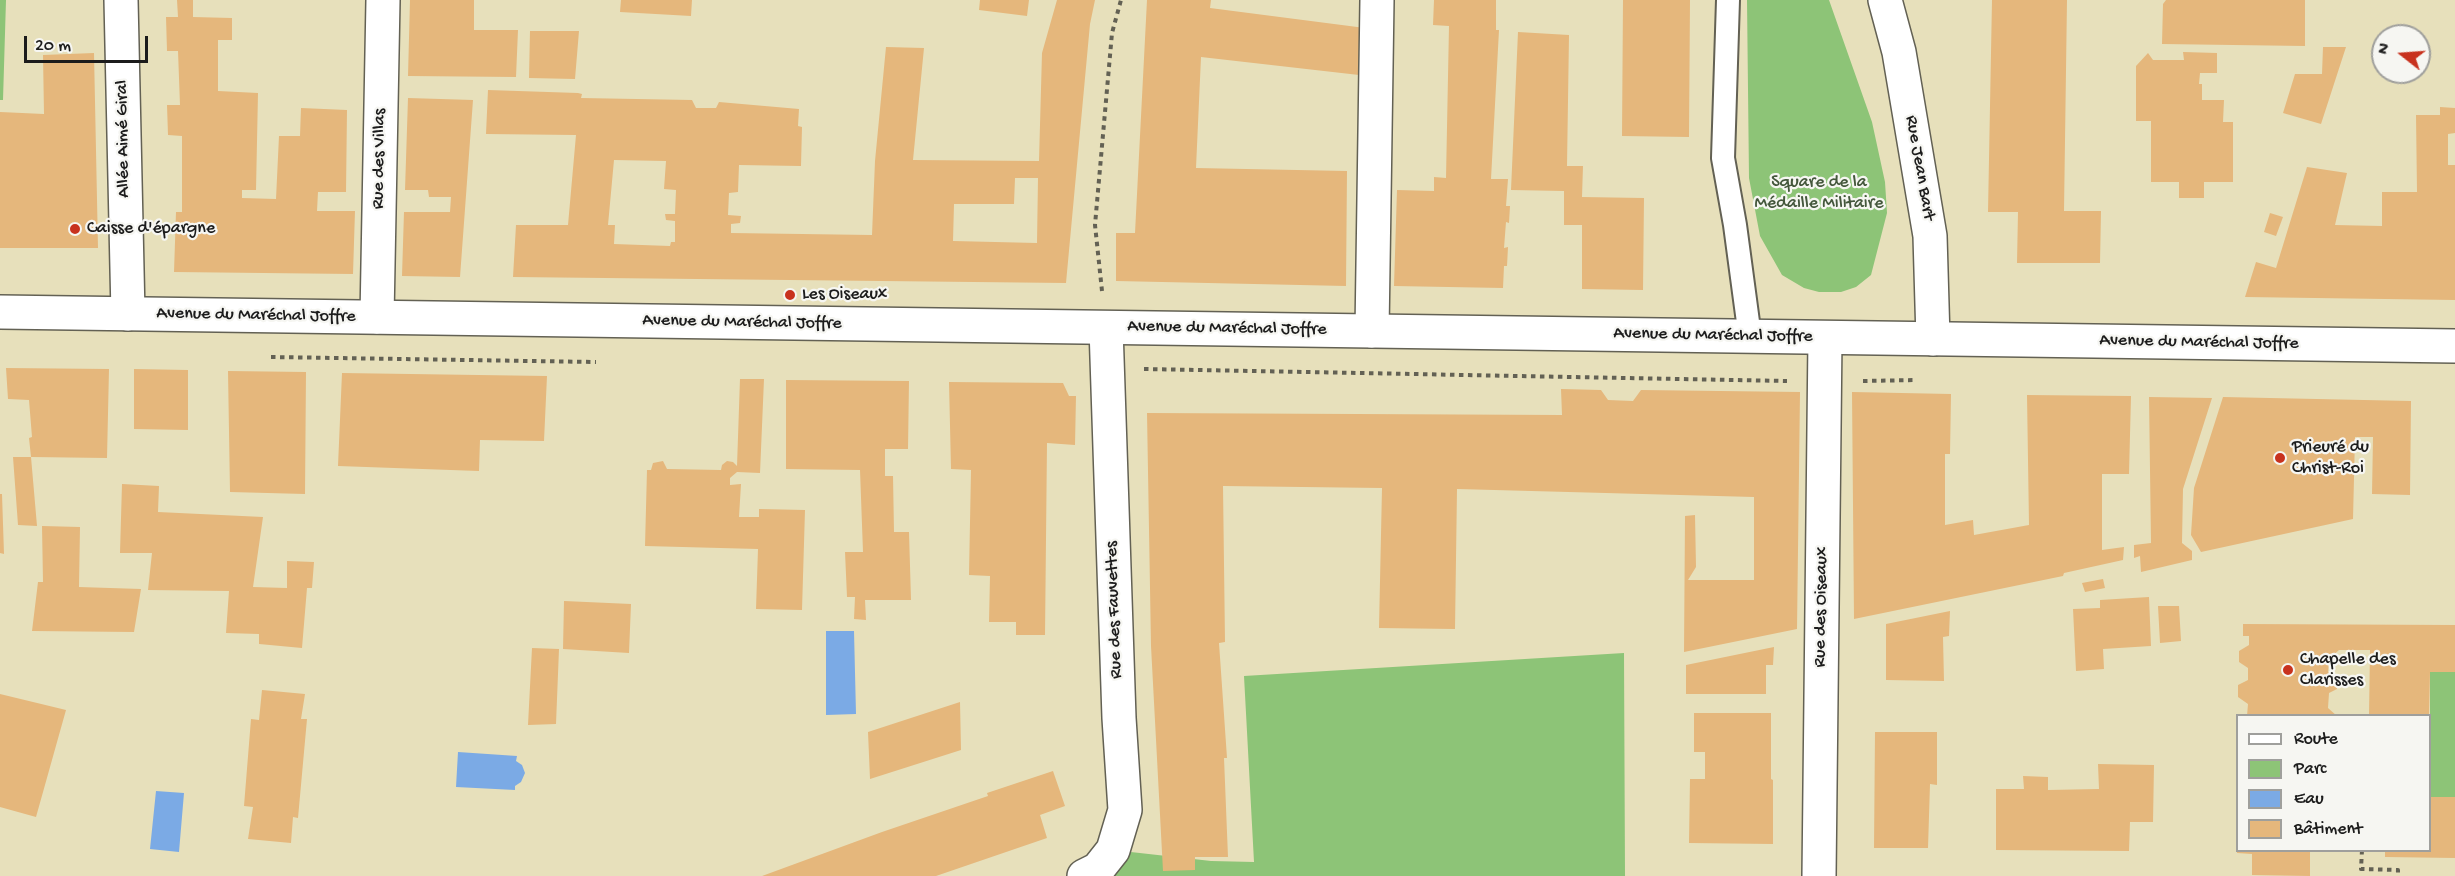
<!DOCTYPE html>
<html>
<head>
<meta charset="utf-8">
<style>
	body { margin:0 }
	#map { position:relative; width:2455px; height:876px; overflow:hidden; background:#e7e0bb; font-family:"Gochi Hand",sans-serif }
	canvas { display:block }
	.legend { position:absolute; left:2236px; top:714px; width:195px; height:138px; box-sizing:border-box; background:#f6f6f2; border:2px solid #9f9f9c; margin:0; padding:8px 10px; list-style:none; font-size:18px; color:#1c1c1c }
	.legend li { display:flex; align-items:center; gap:12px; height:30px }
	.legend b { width:30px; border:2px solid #9f9f9c }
	.north { position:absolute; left:2371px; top:24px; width:60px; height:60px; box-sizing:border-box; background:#f6f6f2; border:2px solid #9f9f9c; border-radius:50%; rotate:287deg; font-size:16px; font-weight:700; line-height:24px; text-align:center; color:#1c1c1c }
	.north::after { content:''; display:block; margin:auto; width:21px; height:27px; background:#c8321e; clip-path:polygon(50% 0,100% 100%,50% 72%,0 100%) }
	.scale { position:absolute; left:24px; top:36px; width:124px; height:27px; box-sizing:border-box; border:3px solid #1c1c1c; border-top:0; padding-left:8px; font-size:18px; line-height:21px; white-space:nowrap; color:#1c1c1c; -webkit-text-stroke:4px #f6f6f2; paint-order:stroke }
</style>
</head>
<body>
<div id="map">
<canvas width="2455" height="876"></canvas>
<ul class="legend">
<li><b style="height:8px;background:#fff"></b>Route</li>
<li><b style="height:16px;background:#8dc477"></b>Parc</li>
<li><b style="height:16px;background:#7baae5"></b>Eau</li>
<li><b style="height:16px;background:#e5b77c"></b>Bâtiment</li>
</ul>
<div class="north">N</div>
<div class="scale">20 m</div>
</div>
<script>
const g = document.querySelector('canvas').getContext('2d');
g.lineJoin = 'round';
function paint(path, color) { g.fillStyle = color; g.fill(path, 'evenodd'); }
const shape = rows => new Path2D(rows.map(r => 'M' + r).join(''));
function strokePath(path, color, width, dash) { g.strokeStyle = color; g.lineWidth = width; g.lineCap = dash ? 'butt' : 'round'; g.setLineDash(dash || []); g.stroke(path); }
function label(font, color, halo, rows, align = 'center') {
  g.font = font + ' "Gochi Hand",sans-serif'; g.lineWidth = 4.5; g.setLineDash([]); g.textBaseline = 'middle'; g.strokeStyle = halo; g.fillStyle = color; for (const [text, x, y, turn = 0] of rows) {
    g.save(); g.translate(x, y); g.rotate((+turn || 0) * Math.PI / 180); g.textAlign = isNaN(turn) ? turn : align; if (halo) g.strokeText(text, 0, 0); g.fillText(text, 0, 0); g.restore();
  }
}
paint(shape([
	[0,0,6,0,3,100,0,100],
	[1747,0,1829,0,1872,122,1885,182,1887,213,1871,275,1856,287,1841,292,1819,292,1804,288,1782,275,1760,236,1749,178],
	[1624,653,1625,876,1109,876,1113,850,1211,861,1254,862,1244,676],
	[2430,672,2455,672,2455,797,2430,797]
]), '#8dc477');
paint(shape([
	[826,631,854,631,856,714,826,715],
	[458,752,517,756,516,761,522,765,525,773,521,782,515,786,515,790,456,787],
	[156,791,184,793,179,852,150,849]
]), '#7baae5');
paint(shape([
	[177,0,193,0,193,17,232,18,232,40,218,40,218,91,258,93,256,190,242,190,242,198,276,199,279,136,300,136,301,108,347,110,346,192,318,192,317,211,355,211,353,274,174,272,176,212,182,212,182,136,168,135,167,105,180,105,178,51,167,51,166,17,178,17],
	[410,0,474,0,474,30,518,30,516,77,408,76],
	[621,0,692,0,691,16,620,12],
	[980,0,1029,0,1027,16,979,10],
	[1057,0,1095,0,1090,24,1066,283,513,277,516,225,568,225,576,135,486,134,488,90,578,93,582,94,581,98,692,100,696,108,716,108,719,102,799,109,798,126,802,127,801,166,739,165,738,192,729,193,728,215,741,216,740,223,731,224,731,233,872,235,875,161,886,47,924,48,913,160,1039,161,1042,53],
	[614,160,666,161,664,189,676,190,675,214,665,214,666,220,675,221,675,242,671,242,670,246,614,244,615,225,608,225],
	[1015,178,1038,178,1037,243,953,241,954,204,1014,204],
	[1147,0,1211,0,1210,8,1365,28,1359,75,1201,57,1196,168,1347,171,1346,286,1116,281,1116,233,1135,233],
	[1434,0,1496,0,1496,30,1499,30,1491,179,1508,179,1506,206,1510,206,1509,223,1506,222,1504,248,1508,247,1507,266,1504,266,1503,288,1394,286,1397,190,1434,191,1434,177,1446,178,1449,26,1433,25],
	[1623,0,1690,0,1689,137,1622,136],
	[1992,0,2067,0,2064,211,2101,211,2100,263,2017,263,2018,212,1988,212],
	[2166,0,2305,0,2305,46,2162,44,2163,4],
	[530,31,579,31,575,79,529,78],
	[1518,32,1569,35,1567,166,1583,166,1582,197,1644,198,1643,290,1582,289,1582,225,1564,225,1564,191,1511,190],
	[2323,47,2346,47,2321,124,2283,113,2295,74,2322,74],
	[2183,52,2217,53,2217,73,2200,73,2199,84,2202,84,2202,100,2224,100,2223,122,2233,122,2233,182,2204,182,2204,198,2179,198,2179,182,2151,182,2151,121,2136,121,2136,66,2148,53,2153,60,2184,60],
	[94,53,98,248,0,248,0,112,44,114,43,55],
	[408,98,473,100,460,277,402,276,404,212,450,212,451,197,429,197,428,190,405,190],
	[2440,107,2455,108,2455,133,2448,134,2448,165,2455,165,2455,300,2245,297,2256,262,2276,268,2307,167,2347,173,2335,225,2382,226,2382,192,2417,192,2416,115,2440,115],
	[2270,213,2283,217,2276,236,2264,232],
	[6,368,109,369,107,458,31,457,29,438,32,437,29,400,8,399],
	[134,369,188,370,188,430,134,429],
	[228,371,306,372,305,494,230,492],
	[342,373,547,376,544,441,480,440,479,471,338,466],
	[740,379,764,379,760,473,737,472,730,478,730,485,741,484,739,517,759,517,759,509,805,510,802,610,756,609,758,549,645,546,647,470,651,470,653,463,663,461,667,469,721,470,722,465,727,461,733,462,737,466],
	[786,380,909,381,908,449,885,449,885,476,893,476,894,532,909,532,911,600,865,600,866,620,854,619,855,597,847,597,845,552,863,552,860,470,786,469],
	[949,382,1063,383,1069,396,1076,396,1075,445,1047,443,1045,635,1016,635,1016,622,989,622,990,576,969,575,971,470,951,469],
	[1561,389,1601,390,1608,400,1633,401,1641,390,1800,392,1797,629,1684,652,1685,516,1695,515,1696,567,1688,580,1754,580,1754,497,1457,489,1455,629,1379,628,1382,488,1223,486,1225,642,1219,643,1227,758,1224,758,1228,857,1195,857,1195,870,1163,871,1151,646,1147,413,1562,415],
	[1852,392,1951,394,1950,454,1945,454,1945,525,1973,520,1974,535,2029,525,2027,395,2131,396,2129,474,2102,474,2102,550,2124,547,2123,560,2064,573,2063,576,1854,619],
	[2149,397,2212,398,2183,489,2182,543,2192,551,2192,560,2141,572,2140,556,2134,558,2134,545,2151,543],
	[2223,397,2411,401,2410,495,2372,494,2373,437,2355,437,2353,519,2201,552,2191,535,2194,488],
	[13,457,31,457,37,526,18,525],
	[122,484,159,486,158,512,263,517,253,587,287,588,287,561,314,562,312,588,307,588,302,648,259,644,259,634,226,633,229,591,148,590,152,553,120,553],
	[0,494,2,494,4,554,0,553],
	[42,526,80,527,79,587,141,589,134,632,32,631,38,582,43,582],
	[2103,579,2105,588,2085,592,2082,583],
	[2149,597,2151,646,2103,649,2104,669,2076,671,2073,609,2100,608,2100,600],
	[564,601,631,604,629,653,563,649],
	[2158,606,2179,606,2181,641,2160,643],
	[1950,611,1949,636,1943,637,1944,681,1886,680,1886,624],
	[2243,624,2455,625,2455,672,2430,672,2429,716,2369,716,2370,650,2339,650,2329,659,2328,672,2337,676,2337,689,2329,693,2328,708,2337,716,2247,716,2248,704,2238,697,2238,685,2248,680,2248,668,2239,662,2239,651,2249,645,2249,636,2243,636],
	[1774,647,1773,665,1766,665,1766,694,1686,694,1686,665],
	[532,648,559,649,556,724,528,725],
	[262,690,305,694,301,719,307,719,298,818,293,817,291,843,248,839,253,807,244,806,251,719,259,720],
	[0,694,66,710,36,817,0,807],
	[960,702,961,750,870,779,868,732],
	[1694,713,1771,713,1771,779,1773,780,1773,844,1689,843,1690,779,1705,779,1705,752,1694,752],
	[1875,732,1937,732,1937,785,1930,784,1928,848,1874,848],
	[2098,764,2154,765,2153,822,2130,822,2129,851,1996,850,1996,789,2024,789,2023,776,2048,777,2048,790,2099,789],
	[1053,771,1065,806,1040,815,1047,838,936,876,762,876,882,832,988,796,987,793],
	[2430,797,2455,797,2455,858,2385,857,2385,850,2430,850],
	[2237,850,2310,850,2310,876,2252,875,2252,854,2237,853]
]), '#e5b77c');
const lane = shape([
	[1728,0,1723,158,1735,225,1750,337]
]);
const street = shape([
	[121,0,128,314],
	[1885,0,1899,52,1930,236,1933,339],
	[377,317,383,0],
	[1372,331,1377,0],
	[1084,876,1098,869,1113,850,1125,810,1119,718,1106,328],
	[1819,876,1825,338]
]);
const secondary = shape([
	[0,312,2455,346]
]);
strokePath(lane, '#636154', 26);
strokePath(street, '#636154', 36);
strokePath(secondary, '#636154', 36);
strokePath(shape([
	[1102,291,1095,225,1112,33,1121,0],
	[271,357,596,362],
	[1144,369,1787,381],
	[1863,381,1916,380],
	[2362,850,2361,869,2398,870,2398,876]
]), '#636154', 4, [4.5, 4.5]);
strokePath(lane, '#fff', 22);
strokePath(street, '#fff', 33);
strokePath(secondary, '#fff', 33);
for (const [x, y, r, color] of [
	[75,229,6,"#c8321e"],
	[790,295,6,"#c8321e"],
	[2280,458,6,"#c8321e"],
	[2288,670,6,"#c8321e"]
]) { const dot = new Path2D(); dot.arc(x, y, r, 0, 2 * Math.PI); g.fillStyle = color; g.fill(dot); strokePath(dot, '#f6f6f2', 2); }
label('18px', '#1c1c1c', '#f6f6f2', [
	["Allée Aimé Giral",124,139,-91],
	["Rue des Villas",380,159,-89],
	["Rue Jean Bart",1919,168,80],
	["Avenue du Maréchal Joffre",256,316,1],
	["Avenue du Maréchal Joffre",742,323,1],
	["Avenue du Maréchal Joffre",1227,329,1],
	["Avenue du Maréchal Joffre",1713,336,1],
	["Avenue du Maréchal Joffre",2199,343,1],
	["Rue des Oiseaux",1822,607,-89],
	["Rue des Fauvettes",1115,610,-92]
]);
label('18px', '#44573c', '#f6f6f2', [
	["Square de la",1819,183],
	["Médaille Militaire",1819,204]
]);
label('18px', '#1c1c1c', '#f6f6f2', [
	["Caisse d'épargne",87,229],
	["Les Oiseaux",802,295],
	["Prieuré du",2292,448],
	["Christ-Roi",2292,469],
	["Chapelle des",2300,660],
	["Clarisses",2300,681]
], 'left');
</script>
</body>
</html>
